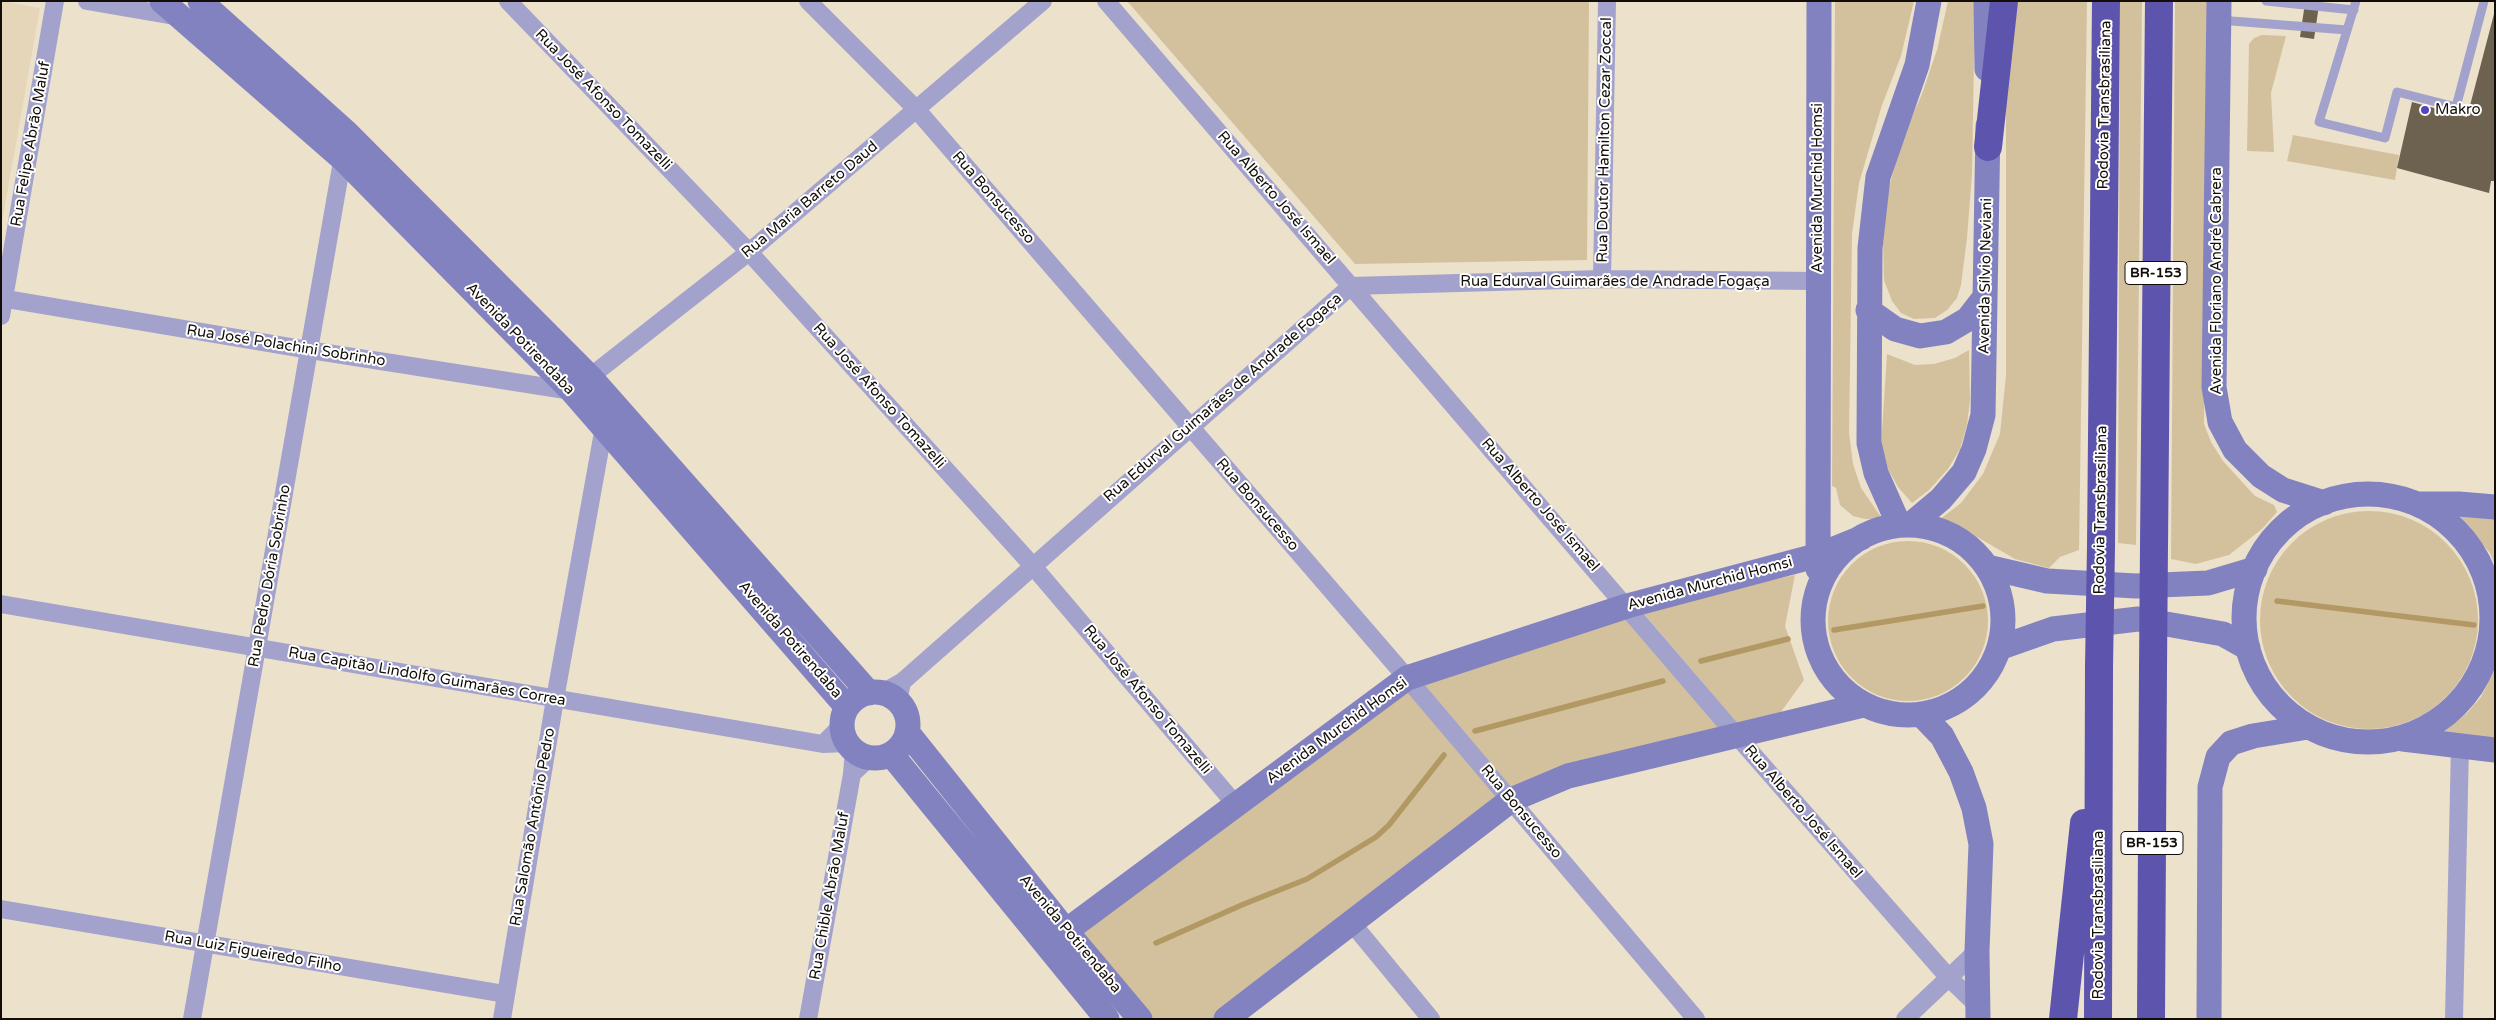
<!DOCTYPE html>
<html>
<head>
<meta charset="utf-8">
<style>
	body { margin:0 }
	#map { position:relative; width:2496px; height:1020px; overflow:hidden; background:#ece1cb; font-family:"Varela Round",sans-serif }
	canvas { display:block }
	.frame { position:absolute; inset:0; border:2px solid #120e07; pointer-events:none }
</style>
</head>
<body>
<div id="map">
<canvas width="2496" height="1020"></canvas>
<div class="frame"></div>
</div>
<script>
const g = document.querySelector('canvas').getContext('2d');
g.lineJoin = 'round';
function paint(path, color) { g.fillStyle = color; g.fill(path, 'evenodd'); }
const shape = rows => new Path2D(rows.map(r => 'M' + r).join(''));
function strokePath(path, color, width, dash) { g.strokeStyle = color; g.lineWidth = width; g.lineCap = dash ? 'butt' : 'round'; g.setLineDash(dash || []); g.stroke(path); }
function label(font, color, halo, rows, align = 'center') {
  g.font = font + ' "Varela Round",sans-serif'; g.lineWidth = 4; g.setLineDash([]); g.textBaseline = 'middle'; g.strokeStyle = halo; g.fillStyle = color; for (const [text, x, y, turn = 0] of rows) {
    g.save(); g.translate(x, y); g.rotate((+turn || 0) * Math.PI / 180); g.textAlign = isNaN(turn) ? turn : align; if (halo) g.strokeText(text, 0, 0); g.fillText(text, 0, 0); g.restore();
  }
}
paint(shape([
	[1,1,40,8,1,228]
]), '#e5d6b9');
paint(shape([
	[1127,1,1589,1,1587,260,1355,264],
	[1835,1,1914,1,1901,56,1882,105,1859,183,1852,234,1849,433,1853,464,1861,488,1881,517,1878,519,1865,519,1853,516,1840,505,1836,488,1832,486],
	[1948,1,1975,1,1972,174,1967,238,1961,285,1957,298,1947,310,1935,318,1914,319,1901,313,1892,301,1884,280,1883,243,1887,195,1902,139,1922,94,1937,50],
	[2013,1,2087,1,2079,550,2060,557,2049,568,2015,559,1967,531,1939,520,1961,503,1983,474,2000,434,2006,375,2006,83],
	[2120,1,2142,1,2136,545,2118,543],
	[2175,1,2208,1,2204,424,2211,442,2223,461,2255,496,2274,505,2277,512,2262,529,2229,555,2196,564,2171,559],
	[2262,35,2286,36,2271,93,2274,152,2247,151,2249,44,2254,38],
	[2293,135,2399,155,2395,180,2287,161],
	[1969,350,1970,399,1967,425,1960,449,1948,469,1929,490,1912,503,1898,487,1886,465,1881,447,1887,354,1915,365,1934,364,1955,358],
	'2260 620a109 109 0 1 1 218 0a109 109 0 1 1-218 0Z',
	[2454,515,2495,518,2495,565,2490,553,2479,540],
	'1828 621a80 80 0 1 1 160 0a80 80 0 1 1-160 0Z',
	[1795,575,1785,626,1804,680,1773,723,1744,731,1640,609],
	[1623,614,1726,734,1513,792,1419,680],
	[2495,669,2495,741,2437,737,2467,713,2481,697],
	[1405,688,1500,799,1213,1019,1151,1019,1076,930]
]), '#d3c19e');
strokePath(shape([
	[2277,601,2474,625],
	[1834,630,1983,606],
	[1701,661,1788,639],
	[1475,731,1663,681],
	[1156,943,1244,904,1307,879,1376,837,1389,825,1444,755]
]), '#b29863', 5.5);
paint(shape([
	[2305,3,2319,5,2314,39,2300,37],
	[2494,14,2495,181,2491,181,2489,193,2397,168,2412,102,2467,117]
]), '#6c624f');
strokePath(shape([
	[2266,1,2354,10],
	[2356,1,2319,122,2385,138,2397,92,2456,107,2484,1],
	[2219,20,2347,30]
]), '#a2a2cd', 9);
strokePath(shape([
	[87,1,180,17],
	[508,1,749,252,1032,565,1236,805],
	[808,1,917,110,1407,678,1696,1019],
	[1106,1,1736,735,1949,978,1977,1005],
	[1602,279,1607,1],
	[1,298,309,350,572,391,749,252,1043,1],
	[1,316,55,1],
	[1,604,823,744,847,743],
	[882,693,902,682,1351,286,1602,279,1818,281],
	[898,702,902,682],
	[823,744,842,725],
	[852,774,870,757],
	[1,909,505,994],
	[1351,922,1431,1019],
	[192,1019,344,150],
	[502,1019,555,699,605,421],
	[808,1019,852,774,854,750],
	[1905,1019,1977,951],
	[2454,1019,2460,745]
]), '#a2a2cd', 18);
strokePath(shape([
	[162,1,343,159,572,391,847,707],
	[200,1,347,133,591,378,869,693],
	[1986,1,1987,69],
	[2219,1,2214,387,2220,422,2235,450,2261,476,2283,490,2324,503],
	[1868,310,1895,329,1920,336,1946,332,1968,319,1985,297],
	'2244 618a124 124 0 1 1 248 0a124 124 0 1 1-248 0Z',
	[2418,504,2459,504,2495,507],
	'1813 620a95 95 0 1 1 190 0a95 95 0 1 1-190 0Z',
	[1899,525,1876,473,1869,443,1870,248,1878,177,1917,65,1929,1],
	[1910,525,1941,499,1964,472,1974,449,1983,415,1988,126],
	[1987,567,2047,581,2136,586,2208,583,2255,569],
	[1818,569,1819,1],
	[1999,648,2053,629,2138,619,2223,634,2248,648],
	'842 725a33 33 0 1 1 66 0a33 33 0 1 1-66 0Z',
	[1921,714,1942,736,1961,772,1974,808,1981,844,1977,951,1978,1019],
	[907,732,1066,931,1140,1019],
	[2403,739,2495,750],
	[891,754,1107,1019],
	[1066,931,1407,678,1627,606,1819,555,1861,538],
	[1226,1019,1511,800,1568,776,1863,705],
	[2209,1019,2210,787,2218,757,2231,743,2253,736,2308,727]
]), '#8382c1', 25);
strokePath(shape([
	[1988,147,2004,1],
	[2154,545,2159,1],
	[2101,546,2106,1],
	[2063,1019,2084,823],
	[2098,1019,2099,667],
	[2151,1019,2153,668]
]), '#5d54ae', 28);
strokePath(shape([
	[2099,667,2101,546],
	[2153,668,2154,545]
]), '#5d54ae', 28);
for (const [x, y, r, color] of [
	[2425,110,5,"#5744bc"]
]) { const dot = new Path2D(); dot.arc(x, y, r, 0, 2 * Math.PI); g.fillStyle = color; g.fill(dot); strokePath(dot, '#fff', 2); }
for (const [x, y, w] of [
	[2156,273,62],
	[2152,843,62]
]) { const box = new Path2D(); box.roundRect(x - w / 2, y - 11.5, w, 23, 4); g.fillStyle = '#fff'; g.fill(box); strokePath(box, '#120e07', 1); }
label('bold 14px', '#120e07', null, [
	["BR-153",2156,273],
	["BR-153",2152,843]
]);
label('15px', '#120e07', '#fff', [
	["Rua José Afonso Tomazelli",603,100,46],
	["Rodovia Transbrasiliana",2105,105,-89],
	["Rua Doutor Hamilton Cezar Zoccal",1605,140,-89],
	["Rua Felipe Abrão Maluf",31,144,-80],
	["Avenida Murchid Homsi",1818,188,-90],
	["Rua Bonsucesso",993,198,49],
	["Rua Alberto José Ismael",1276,198,49],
	["Rua Maria Barreto Daud",810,200,-40],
	["Avenida Sílvio Neviani",1986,276,-89],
	["Avenida Floriano André Cabrera",2217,281,-90],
	["Rua Edurval Guimarães de Andrade Fogaça",1615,282],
	["Avenida Potirendaba",520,339,46],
	["Rua José Polachini Sobrinho",286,346,9],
	["Rua José Afonso Tomazelli",879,396,48],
	["Rua Edurval Guimarães de Andrade Fogaça",1223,398,-41],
	["Rua Bonsucesso",1257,505,49],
	["Rua Alberto José Ismael",1540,505,49],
	["Rodovia Transbrasiliana",2101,510,-89],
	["Rua Pedro Dória Sobrinho",270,576,-80],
	["Avenida Murchid Homsi",1710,584,-15],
	["Avenida Potirendaba",790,640,49],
	["Rua Capitão Lindolfo Guimarães Correa",427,677,10],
	["Rua José Afonso Tomazelli",1147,700,50],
	["Avenida Murchid Homsi",1337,731,-36],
	["Rua Bonsucesso",1521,812,50],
	["Rua Alberto José Ismael",1803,812,49],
	["Rua Salomão Antônio Pedro",533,827,-80],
	["Rua Chible Abrão Maluf",830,896,-80],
	["Rodovia Transbrasiliana",2099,915,-90],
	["Avenida Potirendaba",1070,934,50],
	["Rua Luiz Figueiredo Filho",253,952,10]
]);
label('15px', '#120e07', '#fff', [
	["Makro",2435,110]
], 'left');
</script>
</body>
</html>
